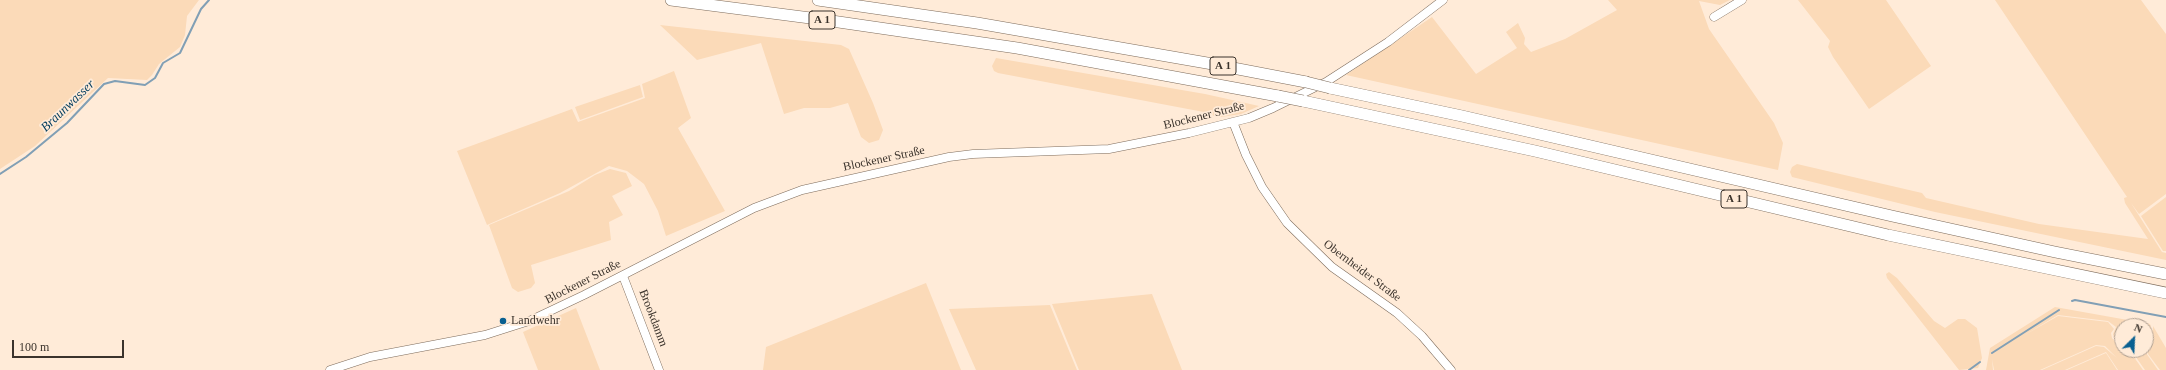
<!DOCTYPE html>
<html>
<head>
<meta charset="utf-8">
<style>
	body { margin:0 }
	#map { position:relative; width:2166px; height:370px; overflow:hidden; background:#ffebd8; font-family:"Times New Roman",serif }
	canvas { display:block }
	.north { position:absolute; left:2114px; top:318px; width:40px; height:40px; box-sizing:border-box; background:#ffebd8; border:1px solid #b1a193; border-radius:50%; rotate:24deg; font-size:11px; font-weight:700; line-height:16px; text-align:center; color:#3b332c }
	.north::after { content:''; display:block; margin:auto; width:14px; height:18px; background:#096091; clip-path:polygon(50% 0,100% 100%,50% 72%,0 100%) }
	.scale { position:absolute; left:12px; top:340px; width:112px; height:18px; box-sizing:border-box; border:2px solid #3b332c; border-top:0; padding-left:5px; font-size:12px; line-height:14px; white-space:nowrap; color:#3b332c; -webkit-text-stroke:3px #ffebd8; paint-order:stroke }
</style>
</head>
<body>
<div id="map">
<canvas width="2166" height="370"></canvas>
<div class="north">N</div>
<div class="scale">100 m</div>
</div>
<script>
const g = document.querySelector('canvas').getContext('2d');
g.lineJoin = 'round';
function paint(path, color) { g.fillStyle = color; g.fill(path, 'evenodd'); }
const shape = rows => new Path2D(rows.map(r => 'M' + r).join(''));
function strokePath(path, color, width, dash) { g.strokeStyle = color; g.lineWidth = width; g.lineCap = dash ? 'butt' : 'round'; g.setLineDash(dash || []); g.stroke(path); }
function label(font, color, halo, rows, align = 'center') {
  g.font = font + ' "Times New Roman",serif'; g.lineWidth = 3.5; g.setLineDash([]); g.textBaseline = 'middle'; g.strokeStyle = halo; g.fillStyle = color; for (const [text, x, y, turn = 0] of rows) {
    g.save(); g.translate(x, y); g.rotate((+turn || 0) * Math.PI / 180); g.textAlign = isNaN(turn) ? turn : align; if (halo) g.strokeText(text, 0, 0); g.fillText(text, 0, 0); g.restore();
  }
}
paint(shape([
	[0,0,199,0,187,16,185,35,180,47,159,64,152,75,147,80,108,78,35,146,0,169],
	[1608,0,1730,0,1720,5,1699,1,1709,29,1774,123,1783,143,1778,170,1346,75,1432,17,1476,74,1517,48,1506,32,1518,23,1525,38,1524,44,1531,52,1565,39,1617,10],
	[1798,0,1886,0,1931,66,1869,109,1833,57,1828,47,1830,41],
	[1995,0,2141,0,2166,34,2166,194,2139,214,2131,203,2162,252,2166,253,2166,260,1935,212,1792,177,1790,172,1792,167,1797,164,1922,193,1926,198,2039,224,2148,239,2125,203,2124,198,2127,197],
	[660,25,841,45,849,49,873,103,883,130,879,140,869,143,861,137,848,103,830,108,804,108,784,114,761,43,697,60],
	[996,58,1205,94,1259,106,1241,114,1221,117,1214,116,1209,113,998,73,994,71,992,66],
	[674,71,691,118,678,128,725,211,666,236,658,211,644,184,627,171,609,166,560,193,487,225,457,151,572,109,578,122,645,98,642,84],
	[640,85,643,97,580,120,575,107],
	[610,169,626,173,632,186,612,196,623,215,609,222,611,240,531,265,535,283,531,288,518,292,512,288,489,225,569,191,595,175],
	[2166,197,2166,251,2163,251,2141,216],
	[1889,272,1897,278,1934,321,1945,328,1958,319,1965,319,1977,328,1982,358,1978,368,1959,370,1887,278,1886,274],
	[926,283,961,370,763,370,766,347],
	[1152,294,1182,370,1079,370,1052,304],
	[1050,305,1077,370,976,370,949,309],
	[2055,307,2150,324,2152,330,2146,332,2146,326,2122,326,2121,343,2117,342,2114,338,2113,334,2116,327,2108,321,2058,315,2023,336,2058,316,2108,322,2114,329,2111,333,2112,338,2117,344,2122,344,2122,350,2129,350,2143,370,2118,370,2106,352,2065,370,2042,370,2096,346,2104,347,2117,358,2105,346,2096,345,2040,370,1994,370,1992,359,1993,370,1986,370,1990,348],
	[576,308,600,370,538,370,523,332],
	[2153,326,2166,348,2166,370,2160,370,2145,350,2146,334,2153,330],
	[2131,350,2144,350,2158,370,2145,370],
	[2106,353,2117,370,2067,370]
]), '#fbdab8');
strokePath(shape([
	[0,174,26,157,67,123,104,84,115,81,145,85,155,78,163,63,180,53,201,9,209,0],
	[2072,301,2075,300,2166,317],
	[1992,353,2059,310],
	[1969,370,1980,362]
]), '#819fb5', 2);
const minor = shape([
	[1714,17,1742,0],
	[1233,122,1246,155,1262,187,1287,223,1332,267,1397,313,1422,336,1451,370],
	[623,276,659,370],
	[330,370,370,357,485,335,529,321,584,295,754,208,802,190,949,157,973,154,1109,149,1189,133,1249,118,1273,108,1326,82,1388,42,1443,0]
]);
const highway = shape([
	[671,0,818,19,1017,48,1278,96],
	[818,0,977,23,1207,63,1306,82],
	[1330,88,1462,116,1892,216,2055,252,2166,274],
	[1303,101,1535,151,1888,235,2166,293]
]);
strokePath(minor, '#7e6c5c', 9);
strokePath(highway, '#7e6c5c', 12);
strokePath(minor, '#fff', 8);
strokePath(highway, '#fff', 11);
const highwayBridge = shape([
	[1306,82,1330,88],
	[1278,96,1303,101]
]);
strokePath(highwayBridge, '#7e6c5c', 12, []);
strokePath(highwayBridge, '#fff', 11);
for (const [x, y, r, color] of [
	[503,321,4,"#096091"]
]) { const dot = new Path2D(); dot.arc(x, y, r, 0, 2 * Math.PI); g.fillStyle = color; g.fill(dot); strokePath(dot, '#ffebd8', 1.5); }
for (const [x, y, w] of [
	[822,20,26],
	[1223,66,26],
	[1734,199,26]
]) { const box = new Path2D(); box.roundRect(x - w / 2, y - 9, w, 18, 3); g.fillStyle = '#ffebd8'; g.fill(box); strokePath(box, '#3b332c', 1); }
label('bold 11px', '#3b332c', null, [
	["A 1",822,20],
	["A 1",1223,66],
	["A 1",1734,199]
]);
label('12px', '#3b332c', '#ffebd8', [
	["Blockener Straße",1204,116,-14],
	["Blockener Straße",884,159,-12],
	["Obernheider Straße",1362,271,37],
	["Blockener Straße",583,282,-27],
	["Brookdamm",653,318,69]
]);
label('12px', '#3b332c', '#ffebd8', [
	["Landwehr",511,321]
], 'left');
label('italic 13px', '#023c5d', '#ffebd8', [
	["Braunwasser",68,106,-44]
]);
</script>
</body>
</html>
